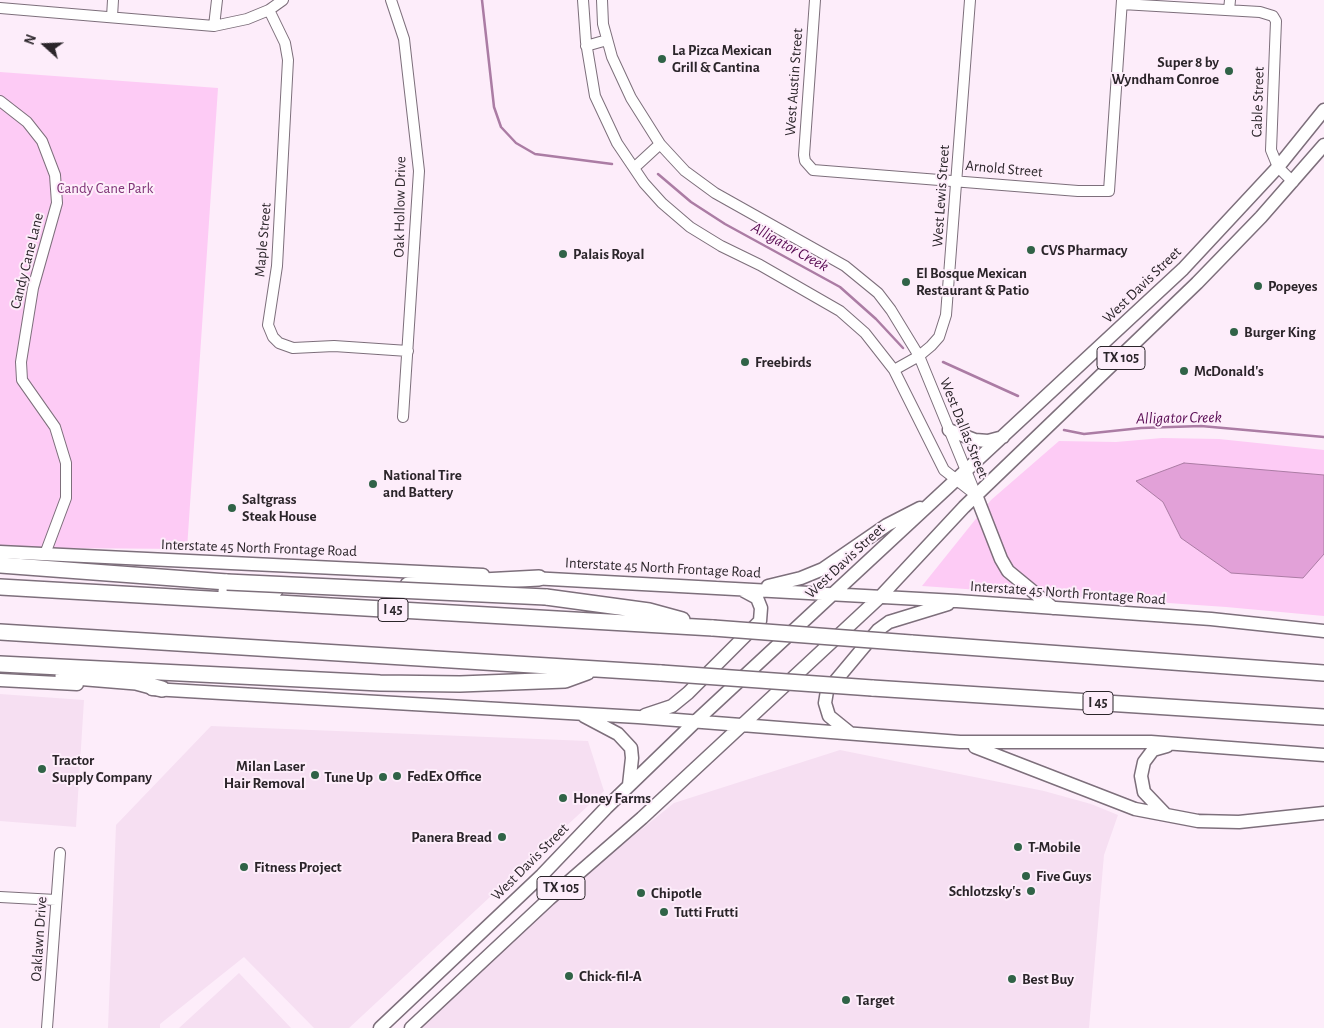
<!DOCTYPE html>
<html>
<head>
<meta charset="utf-8">
<style>
	body { margin:0 }
	#map { position:relative; width:1324px; height:1028px; overflow:hidden; background:#fdedfa; font-family:"Alegreya Sans",sans-serif }
	canvas { display:block }
	.north { position:absolute; left:20px; top:20px; width:50px; height:50px; -webkit-text-stroke:4px #fdedfa; paint-order:stroke; rotate:290deg; font-size:14px; font-weight:700; line-height:20px; text-align:center; color:#2b252a }
	.north::after { content:''; display:block; margin:auto; width:18px; height:22px; background:#2b252a; clip-path:polygon(50% 0,100% 100%,50% 72%,0 100%) }
</style>
</head>
<body>
<div id="map">
<canvas width="1324" height="1028"></canvas>
<div class="north">N</div>
</div>
<script>
const g = document.querySelector('canvas').getContext('2d');
g.lineJoin = 'round';
function paint(path, color) { g.fillStyle = color; g.fill(path, 'evenodd'); }
const shape = rows => new Path2D(rows.map(r => 'M' + r).join(''));
function strokePath(path, color, width, dash) { g.strokeStyle = color; g.lineWidth = width; g.lineCap = dash ? 'butt' : 'round'; g.setLineDash(dash || []); g.stroke(path); }
function label(font, color, halo, rows, align = 'center') {
  g.font = font + ' "Alegreya Sans",sans-serif'; g.lineWidth = 4; g.setLineDash([]); g.textBaseline = 'middle'; g.strokeStyle = halo; g.fillStyle = color; for (const [text, x, y, turn = 0] of rows) {
    g.save(); g.translate(x, y); g.rotate((+turn || 0) * Math.PI / 180); g.textAlign = isNaN(turn) ? turn : align; if (halo) g.strokeText(text, 0, 0); g.fillText(text, 0, 0); g.restore();
  }
}
paint(shape([
	[0,694,84,700,76,827,0,821],
	[211,726,588,741,604,791,349,1028,314,1028,244,957,160,1024,160,1028,108,1028,116,825],
	[840,750,1044,791,1091,804,1118,815,1104,855,1089,1028,422,1028,575,883,674,803],
	[239,973,291,1028,179,1028]
]), '#f6dff2');
paint(shape([
	[0,72,218,88,187,549,56,548,0,545],
	[1162,438,1219,439,1324,450,1324,616,1226,607,922,586,991,500,1059,441,1116,442]
]), '#fdcbf5');
const water = shape([
	[1184,463,1324,475,1324,554,1303,578,1231,573,1181,538,1163,502,1136,481,1184,463]
]);
paint(water, '#e2a1d8');
strokePath(water, '#ab7ca4', 1);
strokePath(shape([
	[482,0,494,107,501,127,516,143,535,154,612,164],
	[658,174,691,202,725,224,840,287,876,319,903,348],
	[943,362,1018,396],
	[1064,430,1084,434,1141,428,1201,426,1324,437]
]), '#ab7ca4', 2.5);
const minor = shape([
	[391,0,404,39,419,171,403,417],
	[583,0,586,42,595,96,617,143,644,183,662,203,690,227,721,246,760,265,840,311,865,333,894,370,944,470,976,495],
	[602,0,603,24,612,57,631,98,660,144,672,157,685,171,715,193,845,266,878,293,891,310,919,356,976,495],
	[815,0,804,155,805,161,813,170,1078,191,1109,191,1122,0],
	[1122,4,1260,12,1273,16,1276,21,1271,150,1278,167,1293,182],
	[0,8,214,26,247,19,269,10,283,0],
	[269,10,285,43,288,60,277,266,268,325,273,337,279,343,293,348,334,346,408,351],
	[1229,10,1230,0],
	[112,17,113,0],
	[214,26,217,0],
	[586,46,607,40],
	[0,101,27,122,42,141,55,175,57,203,33,288,21,362,22,380,55,427,66,463,66,498,45,554],
	[634,168,660,144],
	[894,370,919,356,931,346,939,337,946,315,970,0],
	[0,897,56,900],
	[47,1028,60,853]
]);
const major = shape([
	[949,430,975,440,988,441,1003,437],
	[976,495,1001,559,1008,571,1053,608],
	[0,552,483,575],
	[531,578,957,601,1211,619,1324,631],
	[768,586,801,578,823,569,887,525,920,508],
	[0,680,77,684],
	[152,689,638,717,960,742,1151,742,1324,755],
	[645,715,672,706,688,693,760,621,761,608,757,598,744,591],
	[584,716,618,734,631,748,632,758,629,785],
	[850,733,829,716,825,703,827,691,878,630,889,622,948,604],
	[975,747,1135,809,1198,821,1239,822,1324,813],
	[1165,814,1144,792,1141,776,1144,762,1153,750,1167,746],
	[380,1028,542,875,606,808,696,721,1183,269,1278,167,1324,110],
	[411,1028,549,899,642,818,880,597,964,507,1197,283,1261,217,1324,145]
]);
const highway = shape([
	[0,565,227,582],
	[408,585,539,578],
	[0,587,713,628],
	[226,591,275,590],
	[546,597,649,611,682,620],
	[0,632,661,673],
	[911,643,1324,673],
	[0,664,380,683,460,684,565,680,587,672],
	[63,676,136,682,162,689],
	[872,688,1324,717]
]);
strokePath(minor, '#7d6f7b', 12);
strokePath(major, '#7d6f7b', 15);
strokePath(highway, '#7d6f7b', 18);
strokePath(minor, '#fff', 10);
strokePath(major, '#fff', 12);
strokePath(highway, '#fff', 15);
const highwayBridge = shape([
	[227,582,546,597],
	[713,628,911,643],
	[661,673,872,688]
]);
strokePath(highwayBridge, '#7d6f7b', 18, []);
strokePath(highwayBridge, '#fff', 15);
for (const [x, y, r, color] of [
	[662,59,5,"#306347"],
	[1229,71,5,"#306347"],
	[1031,250,5,"#306347"],
	[563,254,5,"#306347"],
	[906,282,5,"#306347"],
	[1258,286,5,"#306347"],
	[1234,332,5,"#306347"],
	[745,362,5,"#306347"],
	[1184,371,5,"#306347"],
	[373,484,5,"#306347"],
	[232,508,5,"#306347"],
	[42,769,5,"#306347"],
	[315,775,5,"#306347"],
	[397,776,5,"#306347"],
	[383,777,5,"#306347"],
	[563,798,5,"#306347"],
	[502,837,5,"#306347"],
	[1018,847,5,"#306347"],
	[244,867,5,"#306347"],
	[1026,876,5,"#306347"],
	[1031,891,5,"#306347"],
	[641,893,5,"#306347"],
	[664,912,5,"#306347"],
	[569,976,5,"#306347"],
	[1012,979,5,"#306347"],
	[846,1000,5,"#306347"]
]) { const dot = new Path2D(); dot.arc(x, y, r, 0, 2 * Math.PI); g.fillStyle = color; g.fill(dot); strokePath(dot, '#fdedfa', 2); }
for (const [x, y, w] of [
	[1121,358,48],
	[393,610,30],
	[1098,703,30],
	[561,888,48]
]) { const box = new Path2D(); box.roundRect(x - w / 2, y - 11.5, w, 23, 4); g.fillStyle = '#fdedfa'; g.fill(box); strokePath(box, '#2b252a', 1); }
label('bold 14px', '#2b252a', null, [
	["TX 105",1121,358],
	["I 45",393,610],
	["I 45",1098,703],
	["TX 105",561,888]
]);
label('bold 15px', '#2b252a', '#fdedfa', [
	["La Pizca Mexican",672,50],
	["Grill & Cantina",672,67],
	["Super 8 by",1219,62,"right"],
	["Wyndham Conroe",1219,79,"right"],
	["CVS Pharmacy",1041,250],
	["Palais Royal",573,254],
	["El Bosque Mexican",916,273],
	["Restaurant & Patio",916,290],
	["Popeyes",1268,286],
	["Burger King",1244,332],
	["Freebirds",755,362],
	["McDonald's",1194,371],
	["National Tire",383,475],
	["and Battery",383,492],
	["Saltgrass",242,499],
	["Steak House",242,516],
	["Tractor",52,760],
	["Supply Company",52,777],
	["Milan Laser",305,766,"right"],
	["Hair Removal",305,783,"right"],
	["FedEx Office",407,776],
	["Tune Up",373,777,"right"],
	["Honey Farms",573,798],
	["Panera Bread",492,837,"right"],
	["T-Mobile",1028,847],
	["Fitness Project",254,867],
	["Five Guys",1036,876],
	["Schlotzsky's",1021,891,"right"],
	["Chipotle",651,893],
	["Tutti Frutti",674,912],
	["Chick-fil-A",579,976],
	["Best Buy",1022,979],
	["Target",856,1000]
], 'left');
label('15px', '#2b252a', '#fdedfa', [
	["West Austin Street",794,82,-86],
	["Cable Street",1258,102,-88],
	["Arnold Street",1004,169,5],
	["West Lewis Street",941,196,-86],
	["Oak Hollow Drive",400,207,-89],
	["Maple Street",263,240,-85],
	["Candy Cane Lane",27,261,-76],
	["West Davis Street",1142,285,-44],
	["West Dallas Street",964,428,68],
	["Interstate 45 North Frontage Road",259,548,2],
	["West Davis Street",845,561,-43],
	["Interstate 45 North Frontage Road",663,568,3],
	["Interstate 45 North Frontage Road",1068,593,4],
	["West Davis Street",530,862,-45],
	["Oaklawn Drive",39,939,-86]
]);
label('15px', '#803578', '#fdedfa', [
	["Candy Cane Park",105,188]
]);
label('italic 16px', '#570951', '#fdedfa', [
	["Alligator Creek",790,247,29],
	["Alligator Creek",1179,418,-1]
]);
</script>
</body>
</html>
